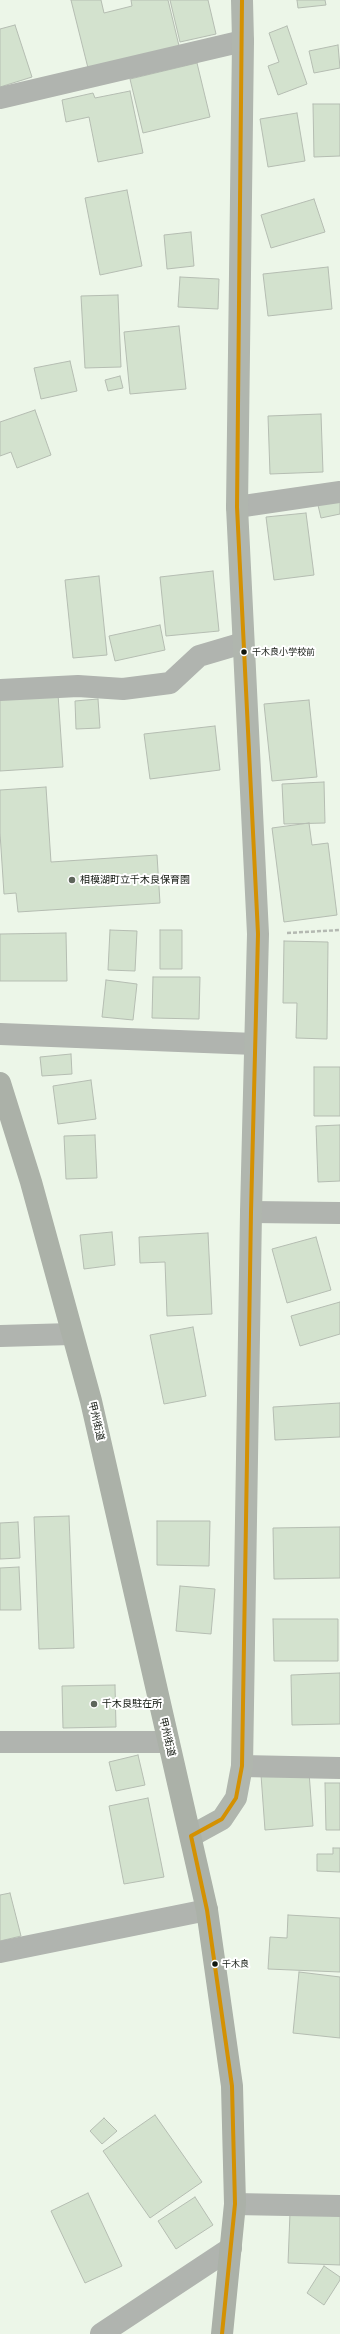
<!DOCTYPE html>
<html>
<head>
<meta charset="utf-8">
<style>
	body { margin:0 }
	canvas { display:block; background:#ecf6e8 }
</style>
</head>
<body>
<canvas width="340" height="2334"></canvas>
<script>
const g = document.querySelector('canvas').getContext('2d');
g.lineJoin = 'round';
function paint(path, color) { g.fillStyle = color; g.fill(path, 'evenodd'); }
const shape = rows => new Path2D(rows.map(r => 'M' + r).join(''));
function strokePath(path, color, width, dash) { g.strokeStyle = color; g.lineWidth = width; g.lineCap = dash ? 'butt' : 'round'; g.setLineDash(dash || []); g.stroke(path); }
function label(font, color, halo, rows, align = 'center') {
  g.font = font + ' "Open Sans","Noto Sans JP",sans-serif'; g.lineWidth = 4; g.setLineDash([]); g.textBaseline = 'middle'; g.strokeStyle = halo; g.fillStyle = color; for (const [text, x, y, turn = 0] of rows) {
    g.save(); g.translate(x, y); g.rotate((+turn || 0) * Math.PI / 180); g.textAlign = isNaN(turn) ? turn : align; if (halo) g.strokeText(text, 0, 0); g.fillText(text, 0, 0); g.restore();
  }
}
const building = shape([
	[71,0,101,0,104,13,132,6,131,0,168,0,180,50,89,72,71,0],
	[170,0,208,0,216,34,180,42,170,0],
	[297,0,325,0,326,5,298,8,297,0],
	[15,25,32,77,0,87,0,29,15,25],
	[287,26,307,84,278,95,268,66,279,62,269,33,287,26],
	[338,45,340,68,314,73,309,51,338,45],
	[197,63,210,117,143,133,130,79,197,63],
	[130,91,143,153,98,162,89,117,66,122,62,100,93,93,95,98,130,91],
	[313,104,340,104,340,156,314,157,313,104],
	[297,113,305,161,268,167,260,119,297,113],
	[127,190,142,266,100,275,85,198,127,190],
	[314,199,325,232,271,248,261,215,314,199],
	[191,232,194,266,167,269,164,235,191,232],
	[328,267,332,309,268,316,263,274,328,267],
	[180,277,219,279,218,309,178,307,180,277],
	[118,295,121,367,85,368,81,296,118,295],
	[179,326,186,389,130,394,124,332,179,326],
	[70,361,77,391,41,399,34,368,70,361],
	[120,376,123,388,108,391,105,380,120,376],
	[35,410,51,455,17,468,11,452,0,456,0,422,35,410],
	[321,414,323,472,270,474,268,416,321,414],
	[340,496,340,514,321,518,317,501,340,496],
	[306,513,314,575,274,580,266,517,306,513],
	[213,571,219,631,166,636,160,577,213,571],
	[99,576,107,655,73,658,65,580,99,576],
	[160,625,165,650,115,661,109,636,160,625],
	[58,694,63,767,0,771,0,699,58,694],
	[98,699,100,728,76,729,75,701,98,699],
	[309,700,317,777,272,781,264,704,309,700],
	[215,726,220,770,150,779,144,734,215,726],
	[324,782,325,823,284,824,282,784,324,782],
	[46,787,51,862,157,855,160,903,18,912,16,893,4,894,0,833,0,790,46,787],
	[309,823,312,845,328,843,337,915,284,922,272,828,309,823],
	[110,930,137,931,135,971,108,970,110,930],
	[160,930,182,930,182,969,160,969,160,930],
	[66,933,67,981,0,981,0,934,66,933],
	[284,941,328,942,327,1039,296,1038,297,1003,283,1003,284,941],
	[153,977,200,977,199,1019,152,1018,153,977],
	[106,980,137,984,133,1020,102,1017,106,980],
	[71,1054,72,1074,42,1076,40,1057,71,1054],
	[314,1067,340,1067,340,1116,314,1116,314,1067],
	[91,1080,96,1119,58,1124,53,1086,91,1080],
	[340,1125,340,1181,318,1182,316,1126,340,1125],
	[95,1135,97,1178,66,1179,64,1136,95,1135],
	[112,1232,115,1265,84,1269,80,1235,112,1232],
	[208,1233,212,1314,167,1316,165,1262,140,1263,139,1237,208,1233],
	[316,1237,331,1290,287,1303,272,1249,316,1237],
	[340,1302,340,1334,300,1346,291,1316,340,1302],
	[193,1327,206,1396,164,1404,150,1335,193,1327],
	[340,1403,340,1437,275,1440,273,1407,340,1403],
	[69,1516,74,1648,39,1649,34,1517,69,1516],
	[157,1521,210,1521,209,1566,157,1565,157,1521],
	[18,1522,20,1558,0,1559,0,1523,18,1522],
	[340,1527,340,1578,274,1579,273,1528,340,1527],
	[19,1567,21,1610,0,1610,0,1568,19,1567],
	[180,1586,215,1589,211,1634,176,1631,180,1586],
	[273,1619,338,1619,338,1661,274,1661,273,1619],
	[340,1673,340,1724,292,1725,291,1675,340,1673],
	[115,1685,116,1727,63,1728,62,1686,115,1685],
	[138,1755,145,1785,116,1791,109,1762,138,1755],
	[309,1772,313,1826,265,1830,261,1775,309,1772],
	[325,1783,340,1783,340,1830,326,1830,325,1783],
	[148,1798,164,1877,124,1884,109,1806,148,1798],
	[333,1848,340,1848,340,1872,317,1871,317,1854,333,1854,333,1848],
	[10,1893,21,1936,0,1941,0,1895,10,1893],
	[288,1915,340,1918,340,1972,268,1969,270,1937,287,1938,288,1915],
	[299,1972,340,1977,340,2038,293,2033,299,1972],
	[155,2115,202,2182,150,2218,103,2151,155,2115],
	[104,2118,117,2131,102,2144,90,2131,104,2118],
	[88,2193,122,2266,85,2283,51,2211,88,2193],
	[195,2197,213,2225,176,2249,158,2221,195,2197],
	[290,2213,340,2215,340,2265,288,2263,290,2213],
	[324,2266,340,2277,340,2280,324,2305,307,2293,324,2266]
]);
paint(building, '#d3e2ce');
strokePath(building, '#b5bdb2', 1);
strokePath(shape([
	[287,933,340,930]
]), '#b4b9b2', 2.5, [4, 2]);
strokePath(shape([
	[0,98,243,41],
	[237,507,340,492],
	[0,690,78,686,123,689,170,683,199,656,243,643],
	[0,1034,255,1044],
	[251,1212,340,1213],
	[0,1336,72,1334],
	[0,1742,167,1742],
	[242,1766,340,1768],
	[0,1952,207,1910],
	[235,2204,340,2206],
	[101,2334,231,2248]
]), '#b0b4af', 22);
strokePath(shape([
	[191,1836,222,1819,236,1798,242,1766,251,1212,258,934,237,507,243,41,242,0]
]), '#b0b6ae', 22);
strokePath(shape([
	[0,1083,31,1182,91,1401,207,1910,232,2086,235,2204,222,2334]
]), '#abb1a8', 22);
strokePath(shape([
	[222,2334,235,2204,232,2086,207,1910,191,1836,222,1819,236,1798,242,1766,251,1212,258,934,237,507,242,0]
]), '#d49102', 4);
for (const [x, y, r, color] of [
	[244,652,3.5,"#11170f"],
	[72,880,4,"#5e655b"],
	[94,1704,4,"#5e655b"],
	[215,1964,3.5,"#11170f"]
]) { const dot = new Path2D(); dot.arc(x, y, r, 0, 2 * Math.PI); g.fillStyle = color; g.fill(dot); strokePath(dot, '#fff', 1.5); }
label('9px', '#11170f', '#fff', [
	["千木良小学校前",252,652],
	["千木良",222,1964]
], 'left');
label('10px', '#11170f', '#fff', [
	["相模湖町立千木良保育園",80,880],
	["千木良駐在所",102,1704]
], 'left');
label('10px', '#11170f', '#fff', [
	["甲州街道",96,1421,77],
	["甲州街道",167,1737,77]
]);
</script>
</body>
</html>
